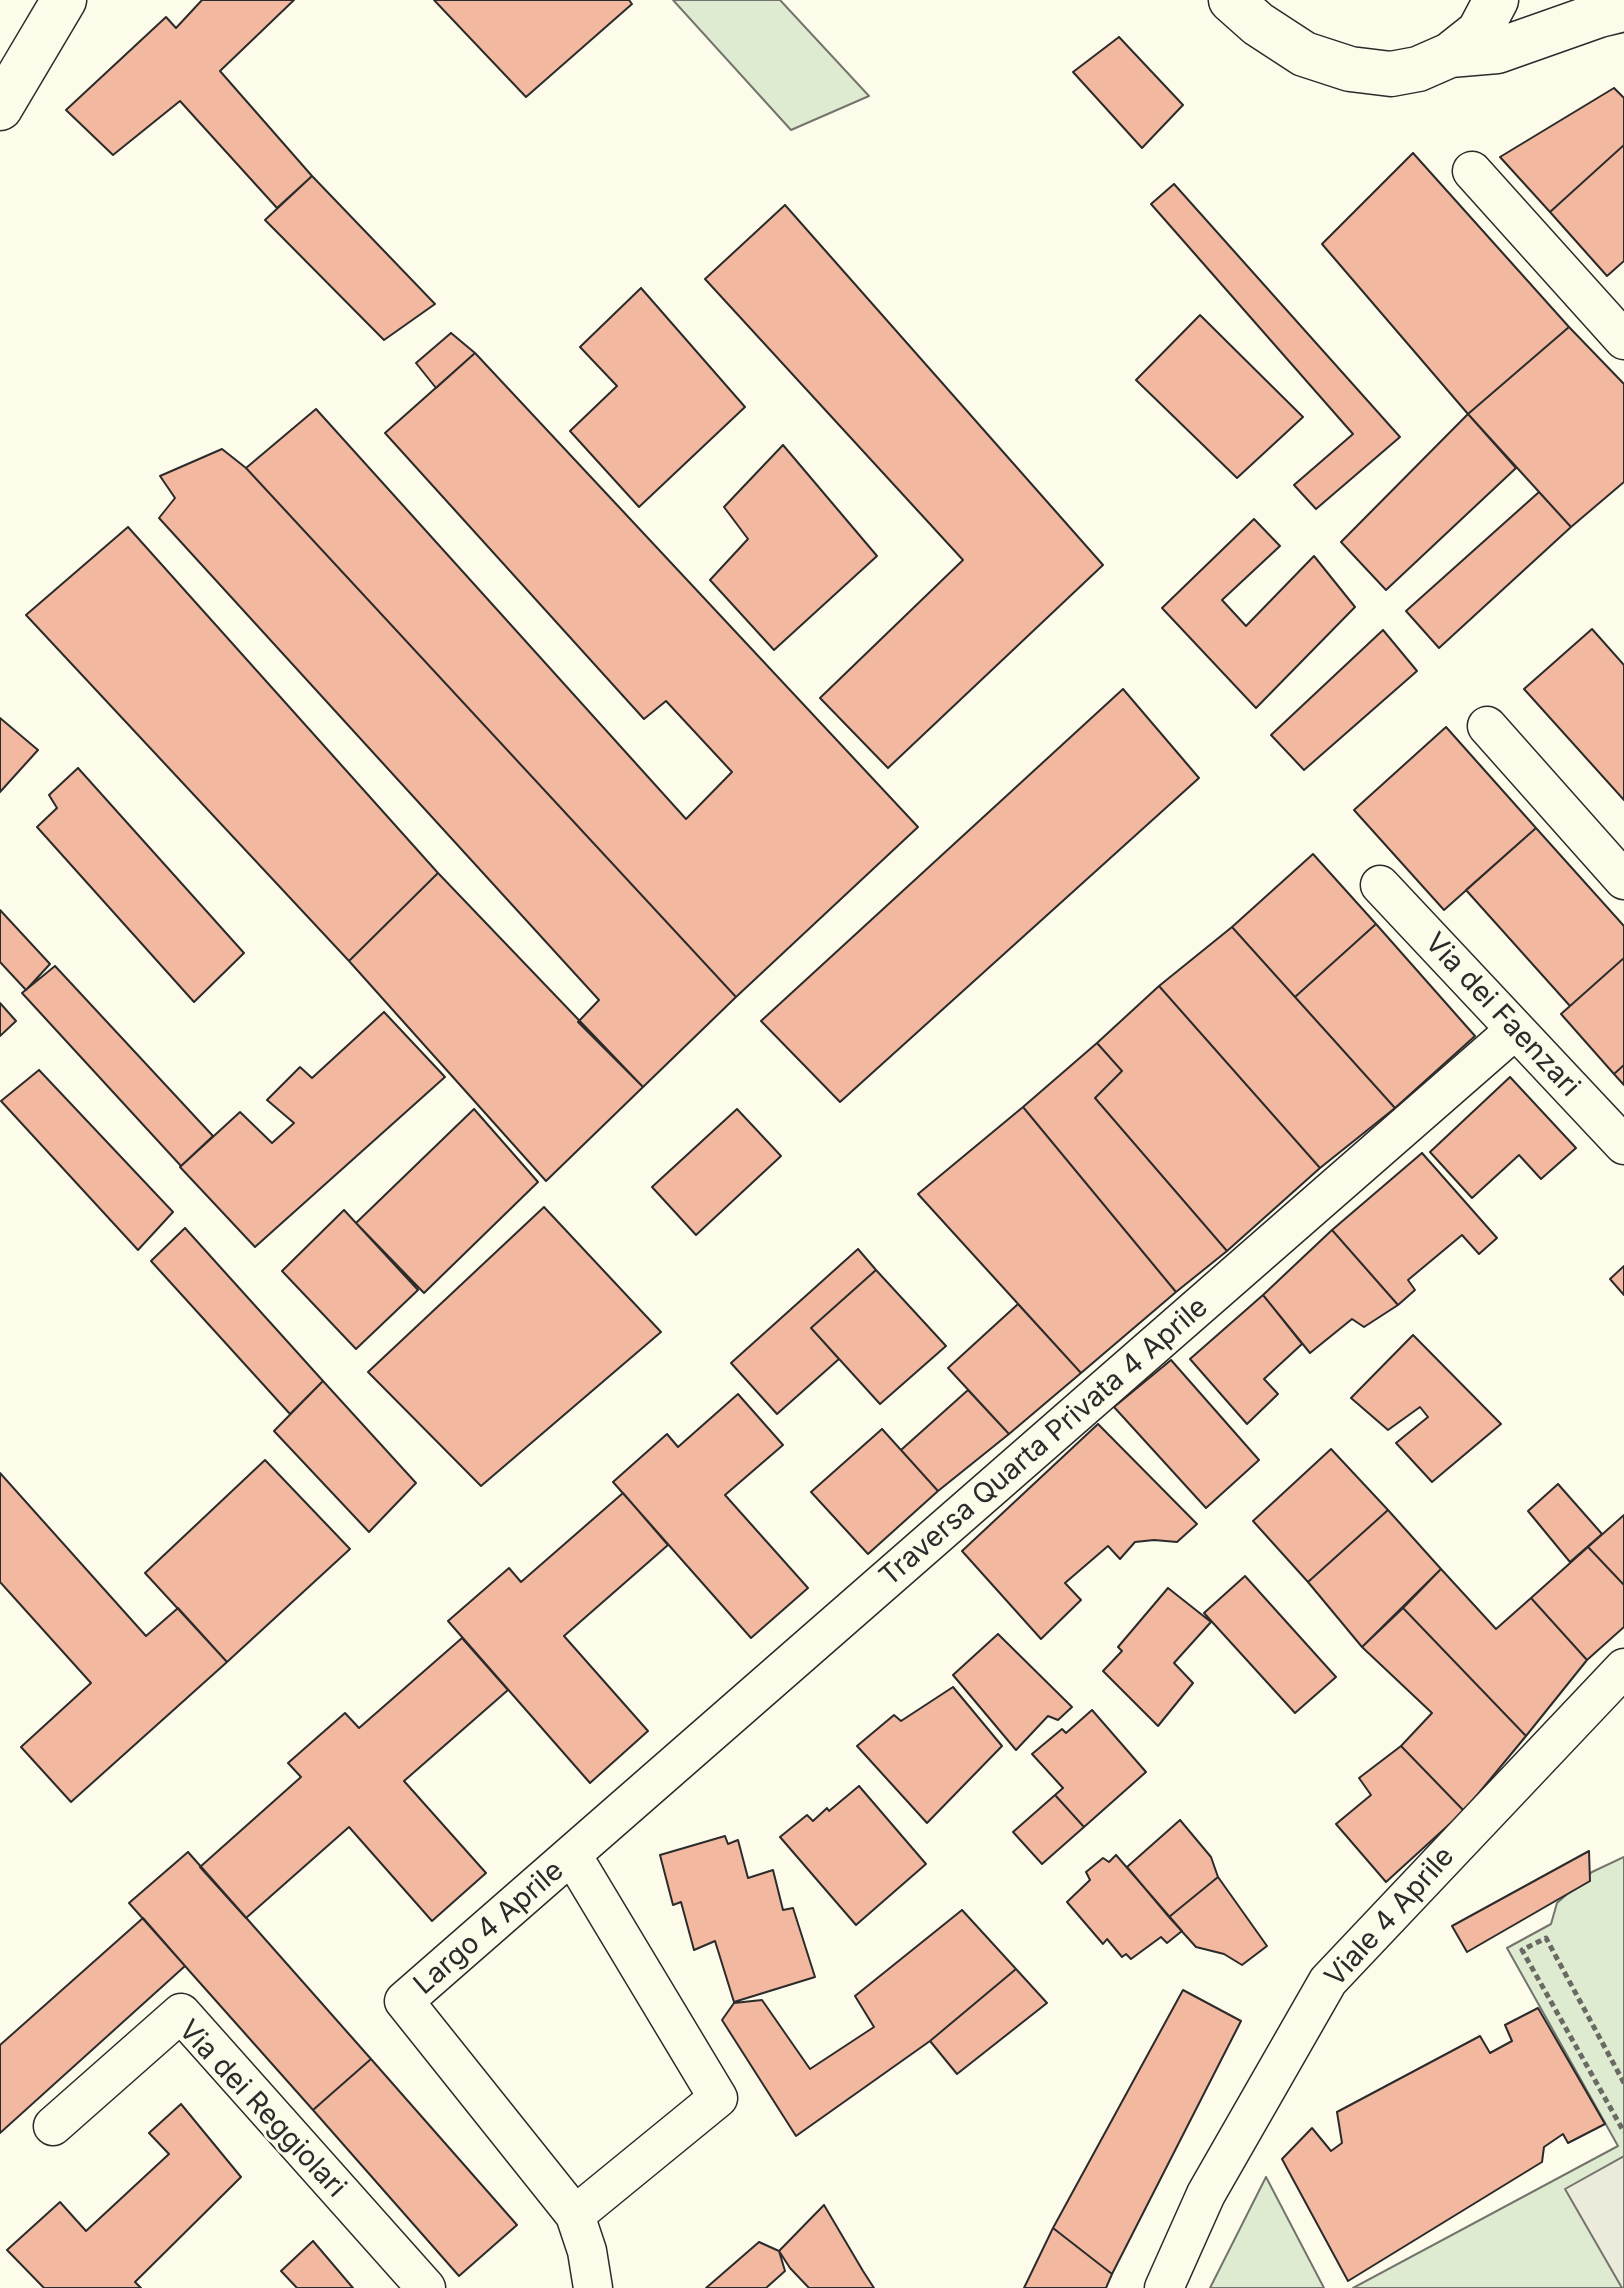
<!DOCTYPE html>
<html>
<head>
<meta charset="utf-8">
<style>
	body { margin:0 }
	canvas { display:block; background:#fdfbea }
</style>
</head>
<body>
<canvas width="1624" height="2288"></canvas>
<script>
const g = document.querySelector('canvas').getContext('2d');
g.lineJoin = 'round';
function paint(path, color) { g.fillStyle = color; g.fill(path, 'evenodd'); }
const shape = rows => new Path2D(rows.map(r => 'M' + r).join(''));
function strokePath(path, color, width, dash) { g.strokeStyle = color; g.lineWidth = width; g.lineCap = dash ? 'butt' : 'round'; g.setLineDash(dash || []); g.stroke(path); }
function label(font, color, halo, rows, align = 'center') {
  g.font = font + ' Inter,sans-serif'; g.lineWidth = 6; g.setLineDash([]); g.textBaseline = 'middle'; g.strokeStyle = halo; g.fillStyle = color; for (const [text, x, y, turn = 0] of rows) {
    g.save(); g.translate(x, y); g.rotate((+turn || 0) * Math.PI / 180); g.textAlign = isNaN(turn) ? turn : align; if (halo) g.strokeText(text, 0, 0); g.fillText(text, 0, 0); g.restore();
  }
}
const green = shape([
	[673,0,780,0,869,96,791,130,673,0],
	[1624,1857,1624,2288,1353,2288,1618,2146,1507,1948,1551,1924,1557,1903,1592,1872,1624,1857],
	[1266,2177,1324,2288,1210,2288,1266,2177]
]);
paint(green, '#deebd1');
strokePath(green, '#74746e', 2);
const parking = shape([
	[1624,2156,1624,2288,1622,2288,1565,2189,1624,2156]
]);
paint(parking, '#eceadb');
strokePath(parking, '#74746e', 2);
const building = shape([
	[202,0,294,0,220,71,312,176,277,208,180,101,113,155,66,110,166,17,176,28,202,0],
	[434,0,629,0,632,4,526,97,434,0],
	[1119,37,1183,105,1142,148,1073,72,1119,37],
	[1614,88,1624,98,1624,145,1550,212,1500,157,1614,88],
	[1624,145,1624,261,1607,276,1550,212,1624,145],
	[1413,153,1569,327,1468,414,1322,244,1413,153],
	[312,176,435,304,384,340,265,220,312,176],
	[1174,184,1400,437,1316,509,1294,485,1353,434,1151,204,1174,184],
	[785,205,1103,565,888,768,820,698,963,560,705,279,785,205],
	[641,288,745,407,639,507,570,431,617,386,580,347,641,288],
	[1200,315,1303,417,1237,478,1136,380,1200,315],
	[1569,327,1624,384,1624,482,1571,527,1468,414,1569,327],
	[451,333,475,353,436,388,416,363,451,333],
	[475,353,918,827,736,997,246,468,316,409,686,819,732,772,666,701,644,719,385,433,475,353],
	[1468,414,1516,468,1386,590,1341,542,1468,414],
	[783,445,877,556,774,650,710,580,748,539,724,507,783,445],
	[222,449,246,468,736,997,643,1087,578,1022,599,1000,159,518,175,498,160,476,222,449],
	[1539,492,1571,527,1439,648,1406,611,1539,492],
	[1254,519,1280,546,1222,600,1246,626,1314,556,1355,607,1256,708,1162,608,1254,519],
	[128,527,438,873,349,961,26,615,128,527],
	[1592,629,1624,665,1624,800,1524,689,1592,629],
	[1383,630,1417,671,1304,770,1271,735,1383,630],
	[1123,689,1199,778,840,1102,761,1021,1123,689],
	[0,718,38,750,0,792,0,718],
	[1446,727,1536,828,1444,910,1354,810,1446,727],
	[78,768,244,953,194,1002,37,827,57,808,49,795,78,768],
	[1536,828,1624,926,1624,958,1570,1006,1466,890,1536,828],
	[1313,854,1376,924,1295,997,1232,927,1313,854],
	[438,873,643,1087,546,1181,349,961,438,873],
	[0,910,50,964,26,990,0,962,0,910],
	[1376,924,1475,1036,1395,1108,1295,997,1376,924],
	[1232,927,1395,1108,1320,1168,1159,986,1232,927],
	[1624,958,1624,1065,1614,1074,1561,1014,1624,958],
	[55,966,213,1136,181,1166,22,993,55,966],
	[1159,986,1320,1168,1227,1251,1095,1098,1122,1071,1097,1043,1159,986],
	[0,1003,16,1021,0,1036,0,1003],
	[384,1012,445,1077,255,1247,180,1167,240,1112,272,1143,294,1123,267,1100,300,1067,312,1078,384,1012],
	[1097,1043,1122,1071,1095,1098,1227,1251,1176,1292,1023,1107,1097,1043],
	[1624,1065,1624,1085,1614,1074,1624,1065],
	[39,1070,173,1212,138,1250,1,1101,39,1070],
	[1510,1077,1576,1148,1541,1179,1519,1155,1472,1198,1430,1152,1510,1077],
	[1023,1107,1176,1292,1081,1373,918,1194,1023,1107],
	[474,1109,538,1182,424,1293,356,1223,474,1109],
	[737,1109,781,1156,696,1235,652,1187,737,1109],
	[1422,1153,1497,1238,1479,1254,1462,1235,1408,1280,1415,1290,1398,1305,1332,1230,1422,1153],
	[544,1207,661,1332,481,1486,368,1372,544,1207],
	[344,1210,418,1290,356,1349,282,1271,344,1210],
	[185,1228,323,1381,290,1414,151,1261,185,1228],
	[1332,1230,1398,1305,1364,1327,1352,1319,1310,1353,1263,1295,1332,1230],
	[858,1249,876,1270,811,1328,839,1359,777,1414,731,1363,858,1249],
	[1624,1266,1624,1295,1610,1279,1624,1266],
	[876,1270,946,1346,880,1404,811,1328,876,1270],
	[1263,1295,1302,1344,1264,1379,1278,1394,1247,1424,1190,1359,1263,1295],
	[1018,1304,1081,1373,1009,1434,948,1368,1018,1304],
	[1413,1335,1501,1424,1432,1482,1396,1443,1428,1417,1420,1407,1388,1430,1351,1398,1413,1335],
	[1171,1360,1259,1460,1206,1508,1114,1407,1171,1360],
	[323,1381,416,1483,369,1532,274,1431,323,1381],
	[968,1390,1009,1434,938,1491,901,1450,968,1390],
	[738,1394,783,1445,725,1495,808,1588,751,1638,613,1482,667,1434,678,1447,738,1394],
	[1098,1424,1197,1524,1177,1542,1154,1540,1135,1542,1120,1559,1108,1546,1065,1583,1081,1600,1041,1639,962,1551,1098,1424],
	[882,1429,938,1491,868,1554,811,1492,882,1429],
	[1331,1449,1388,1510,1308,1582,1253,1521,1331,1449],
	[265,1460,350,1549,227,1662,145,1573,265,1460],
	[0,1473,146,1636,178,1608,227,1662,71,1802,21,1747,91,1683,0,1582,0,1473],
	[1558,1484,1602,1534,1570,1562,1528,1511,1558,1484],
	[623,1493,668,1545,564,1636,648,1731,590,1783,448,1621,509,1568,521,1582,623,1493],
	[1388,1510,1441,1569,1362,1647,1308,1582,1388,1510],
	[1624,1515,1624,1585,1588,1547,1624,1515],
	[1588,1547,1624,1585,1624,1627,1587,1660,1531,1598,1588,1547],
	[1441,1569,1496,1629,1531,1598,1587,1660,1526,1736,1403,1608,1441,1569],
	[1245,1576,1336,1677,1295,1713,1204,1613,1245,1576],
	[1168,1588,1211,1622,1174,1663,1193,1683,1158,1726,1103,1671,1122,1651,1118,1647,1168,1588],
	[1403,1608,1526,1736,1464,1811,1401,1746,1432,1713,1362,1647,1403,1608],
	[998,1634,1072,1707,1058,1720,1048,1716,1016,1750,953,1675,998,1634],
	[462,1638,508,1690,404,1781,486,1873,432,1921,349,1827,246,1918,200,1867,301,1777,288,1763,345,1713,359,1728,462,1638],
	[953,1687,1002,1746,927,1823,857,1746,894,1715,901,1721,953,1687],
	[1092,1710,1146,1772,1084,1827,1055,1795,1063,1788,1032,1754,1062,1729,1066,1733,1092,1710],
	[1401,1746,1464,1811,1386,1882,1336,1824,1371,1795,1359,1778,1401,1746],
	[859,1786,926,1864,856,1925,780,1837,807,1815,813,1821,827,1808,829,1811,859,1786],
	[1055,1795,1084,1827,1042,1864,1013,1832,1055,1795],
	[1180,1820,1211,1857,1218,1877,1169,1917,1127,1867,1180,1820],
	[725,1836,728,1844,738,1840,748,1878,773,1870,783,1910,793,1908,815,1977,734,2002,715,1941,694,1950,681,1902,673,1905,660,1855,725,1836],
	[1589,1851,1590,1881,1467,1952,1452,1926,1589,1851],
	[188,1852,371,2059,313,2110,129,1903,188,1852],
	[1116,1855,1182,1931,1167,1943,1161,1937,1131,1959,1126,1954,1122,1957,1107,1939,1103,1944,1067,1902,1090,1880,1086,1872,1103,1858,1109,1862,1116,1855],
	[1218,1877,1267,1946,1242,1965,1224,1954,1196,1947,1169,1917,1218,1877],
	[962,1910,1016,1969,930,2041,796,2136,722,2020,734,2003,762,2000,810,2069,874,2027,855,1996,962,1910],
	[143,1918,185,1966,0,2133,0,2045,143,1918],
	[1016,1969,1047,2003,957,2074,930,2041,1016,1969],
	[1183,1990,1241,2021,1112,2274,1053,2228,1183,1990],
	[1538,2008,1605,2124,1568,2143,1563,2134,1544,2147,1542,2162,1348,2281,1282,2159,1312,2128,1331,2151,1342,2143,1337,2112,1480,2036,1490,2053,1512,2041,1505,2025,1538,2008],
	[371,2059,517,2225,459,2276,313,2110,371,2059],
	[181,2104,241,2177,135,2282,141,2288,44,2288,7,2250,60,2202,86,2231,169,2154,149,2133,181,2104],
	[824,2205,863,2271,874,2288,809,2288,790,2268,779,2251,824,2205],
	[1053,2228,1112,2274,1106,2288,1024,2288,1053,2228],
	[313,2241,353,2288,297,2288,281,2271,313,2241],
	[759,2242,779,2251,785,2271,766,2288,706,2288,759,2242]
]);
paint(building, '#f2b8a0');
strokePath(building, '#2b2b2b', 2);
const minor = shape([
	[1472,171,1624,340],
	[1487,726,1624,880],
	[1380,885,1624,1145],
	[572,1855,718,2098,575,2215],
	[53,2126,181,2013,426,2288],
	[593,2288,587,2251,575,2215,404,2001,1515,1030],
	[1164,2288,1206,2194,1328,1981,1624,1668]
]);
const secondary = shape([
	[0,108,64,0]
]);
const trunk = shape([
	[1231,0,1258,24,1304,54,1350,69,1391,74,1418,69,1450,55,1479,32,1496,0],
	[1450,55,1497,51,1599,15,1624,9]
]);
strokePath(minor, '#2b2b2b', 41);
strokePath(secondary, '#2b2b2b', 47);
strokePath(trunk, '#2b2b2b', 47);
strokePath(shape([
	[1624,2083,1546,1938,1522,1950,1624,2132]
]), '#6a6964', 5, [6, 4]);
strokePath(minor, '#fdfbea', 38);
strokePath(secondary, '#fdfbea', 44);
strokePath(trunk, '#fdfbea', 44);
label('28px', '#2b2b2b', '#fdfbea', [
	["Via dei Faenzari",1502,1015,47],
	["Traversa Quarta Privata 4 Aprile",1044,1442,-41],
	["Viale 4 Aprile",1390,1917,-48],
	["Largo 4 Aprile",489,1928,-41],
	["Via dei Reggiolari",262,2109,47]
]);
</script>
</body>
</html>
